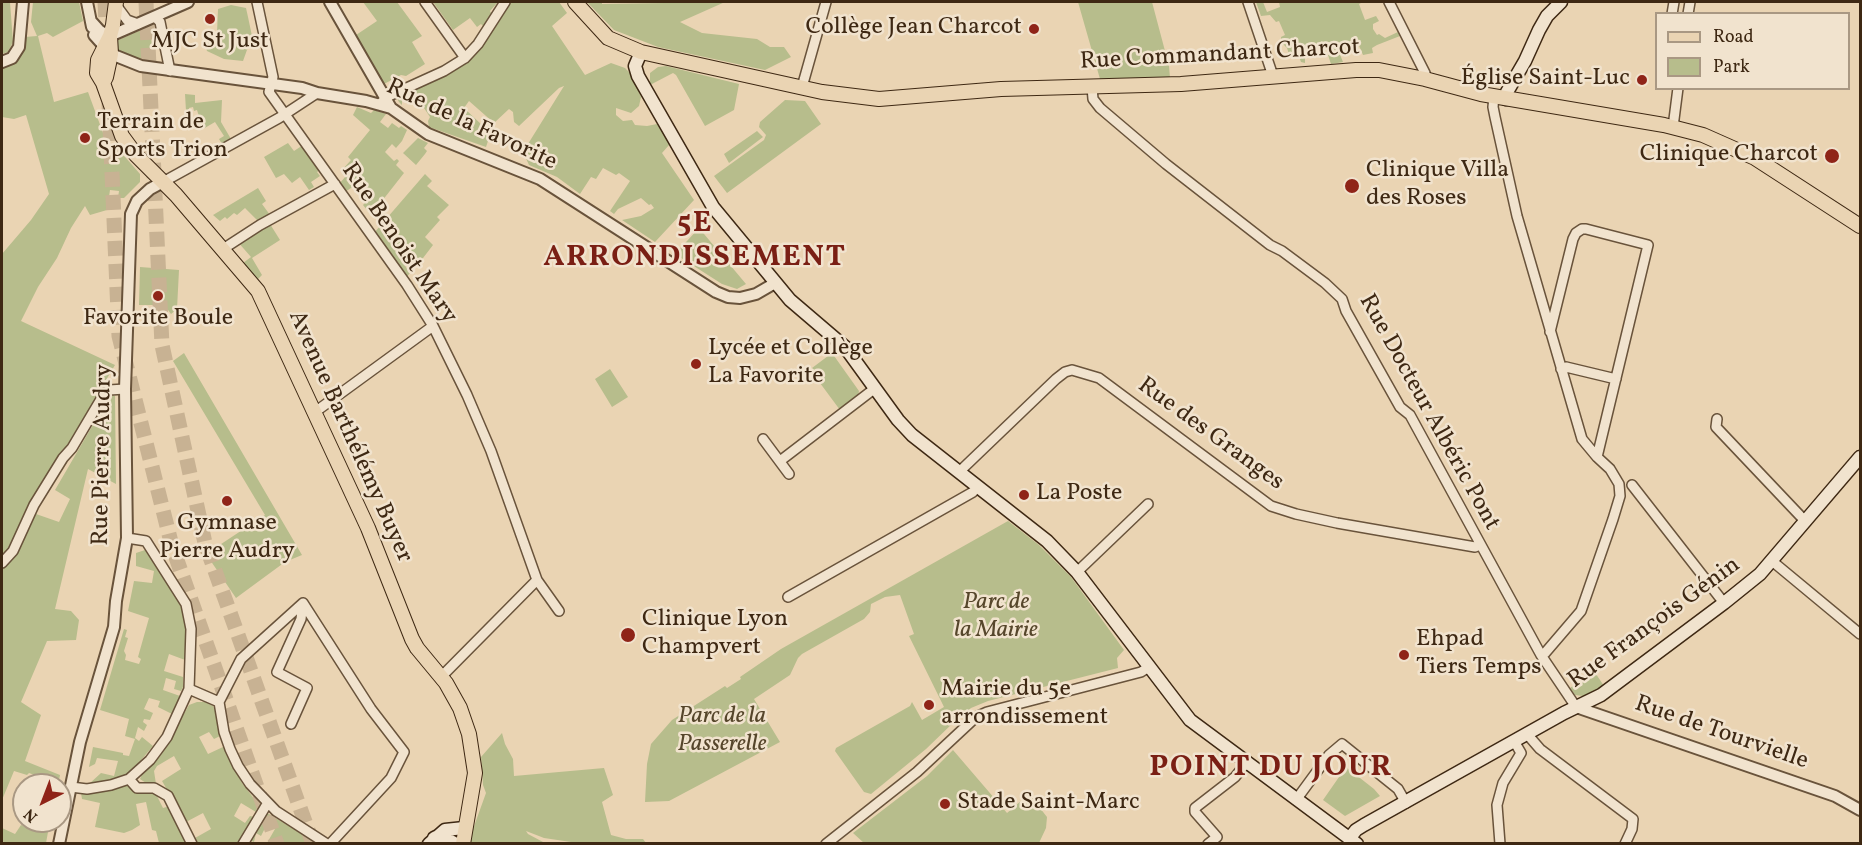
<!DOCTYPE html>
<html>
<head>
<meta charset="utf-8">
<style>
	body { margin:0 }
	#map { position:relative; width:1862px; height:845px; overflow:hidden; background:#ead4b3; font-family:Vollkorn,serif }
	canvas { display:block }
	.frame { position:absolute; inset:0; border:3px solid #3e2813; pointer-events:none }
	.legend { position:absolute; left:1655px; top:12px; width:195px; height:78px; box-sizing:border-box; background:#f1e3ce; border:2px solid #a99883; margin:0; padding:8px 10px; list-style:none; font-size:18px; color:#3e2813 }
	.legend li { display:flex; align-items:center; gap:12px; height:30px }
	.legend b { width:30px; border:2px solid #a99883 }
	.north { position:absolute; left:12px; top:773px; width:60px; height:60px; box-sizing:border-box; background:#f1e3ce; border:2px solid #a99883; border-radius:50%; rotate:222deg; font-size:16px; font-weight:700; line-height:24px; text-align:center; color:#3e2813 }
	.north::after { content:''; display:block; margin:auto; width:21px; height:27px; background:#8f2418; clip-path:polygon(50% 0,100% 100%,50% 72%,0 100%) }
</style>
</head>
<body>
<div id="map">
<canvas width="1862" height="845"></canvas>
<div class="frame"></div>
<ul class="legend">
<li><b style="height:8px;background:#ead4b3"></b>Road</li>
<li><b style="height:16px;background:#b7bd8c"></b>Park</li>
</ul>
<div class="north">N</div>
</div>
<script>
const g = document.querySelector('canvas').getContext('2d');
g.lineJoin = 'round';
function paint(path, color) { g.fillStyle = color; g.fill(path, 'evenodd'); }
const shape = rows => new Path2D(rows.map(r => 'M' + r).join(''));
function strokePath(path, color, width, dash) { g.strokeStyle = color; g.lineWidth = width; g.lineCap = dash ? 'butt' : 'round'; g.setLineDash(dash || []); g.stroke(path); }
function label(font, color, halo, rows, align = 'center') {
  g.font = font + ' Vollkorn,serif'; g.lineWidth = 5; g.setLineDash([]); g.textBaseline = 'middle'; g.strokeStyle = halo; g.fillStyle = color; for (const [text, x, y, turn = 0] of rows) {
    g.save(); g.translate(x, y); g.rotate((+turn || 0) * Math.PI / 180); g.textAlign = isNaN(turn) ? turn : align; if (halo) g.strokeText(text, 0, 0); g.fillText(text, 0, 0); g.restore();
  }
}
paint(shape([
	[2,2,10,2,13,42,8,52,2,54],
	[33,2,79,2,83,21,53,37,47,33,38,36,54,102,88,92,113,160,119,150,140,174,140,182,124,198,118,198,119,191,110,190,107,210,90,215,85,206,71,228,57,258,38,287,21,321,115,365,28,511,9,550,2,558,2,254,31,220,49,194,26,115,14,119,2,117,2,66,25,37,37,36,31,22],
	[363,2,397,2,422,36,412,42,425,64,406,76,401,75,384,84,356,35,377,21],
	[433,2,498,2,490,11,492,15,484,27,481,24,477,27,470,18,453,30],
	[509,2,559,2,567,13,552,26,585,75,611,63,625,68,632,75,641,97,639,106,631,113,616,108,616,115,623,121,632,120,635,125,647,126,657,124,670,144,662,153,694,200,655,242,622,220,641,216,654,208,651,204,649,205,641,198,618,209,614,214,610,211,630,181,619,173,616,175,603,168,596,179,591,177,580,194,557,177,529,165,523,152,564,86,559,88,519,126,514,122,513,112,509,109,494,123,469,101,464,108,482,125,490,135,486,147,429,127,428,121,430,117,424,108,417,106,411,99,402,100,402,105,399,102,396,96,465,58],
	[587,2,602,2,602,4,725,2,680,22,702,33,757,39,770,47,784,47,791,57,765,70,658,47,614,30],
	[1078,2,1152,2,1169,66,1170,78,1100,79],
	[1256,2,1263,2,1267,12,1280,7,1279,2,1363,2,1359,4,1365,20,1376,16,1379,21,1373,24,1373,29,1377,35,1379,34,1385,38,1398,32,1400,36,1377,45,1372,48,1373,53,1363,55,1357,41,1337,47,1343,62,1331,64,1328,55,1336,52,1329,42,1305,47,1305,63,1301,62,1298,54,1289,54,1287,48,1281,42,1281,37,1285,35,1279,21,1276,22,1270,15,1261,16],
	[231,5,246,8,248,17,252,36,243,61,224,59,207,51,205,45,217,33,218,9],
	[152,25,154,27,149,30,157,64,164,64,164,67,162,68,115,51,116,41],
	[666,66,739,84,734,110,705,126,676,75,673,73,650,85,650,73,658,67],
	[185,94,195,95,195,103,222,100,221,122,231,139,222,144,219,139,224,136,215,122,203,129,197,110,194,111,193,107,189,108,190,112,186,111],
	[785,100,805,101,821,124,727,193,714,176,764,140,766,135,759,127,760,122],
	[357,107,371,113,374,110,386,114,380,122,388,128,392,123,399,128,401,126,407,130,402,141,396,148,392,144,385,152,394,161,397,159,399,161,396,165,404,173,371,215,363,205,372,195,367,191,364,194,358,186,355,188,354,186,345,192,339,184,346,176,342,170,351,160,348,157,370,130,353,115],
	[757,131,763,137,729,163,724,154],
	[418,138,428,143,424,148,427,151,425,154,416,165,403,153],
	[288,143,294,151,303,145,320,170,317,172,320,176,311,182,314,187,309,190,300,177,292,183,284,174,276,178,264,157],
	[425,174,432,181,427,186,449,205,437,217,440,220,425,237,433,245,420,262,405,246,397,254,410,273,405,279,374,233],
	[258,188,266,201,262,204,270,215,258,221,245,208,237,215,234,213,227,219,225,217,220,221,213,215],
	[270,224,280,240,252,258,262,275,257,280,243,263,251,257,237,241],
	[699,228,746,284,737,289,722,284,675,254],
	[140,267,179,270,177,309,171,314,168,310,162,310,154,305,139,305],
	[184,353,302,555,285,562,236,598,206,554,265,515,173,361],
	[832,353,859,391,858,396,840,410,820,383,821,380,812,368],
	[610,369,628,397,612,407,595,379],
	[113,395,115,396,116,484,88,469,55,609,71,611,79,620,76,640,47,641,21,702,41,715,25,761,60,775,58,785,49,785,37,776,29,773,27,775,14,771,2,800,2,570,15,555,36,514,59,522,70,499,55,490,94,423],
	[1008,521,1039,545,1071,577,1124,650,1117,658,1118,668,988,701,971,708,954,722,926,749,871,794,864,792,835,751,836,748,910,706,912,702,922,720,944,707,909,636,914,634,900,595,885,597,871,604,870,612,864,619,802,654,798,658,790,675,754,699,780,742,669,801,645,802,647,764,651,744,672,720,725,686,727,688,741,679,740,677,781,649],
	[145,550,179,599,185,621,185,660,169,654,164,671,183,677,183,687,181,691,174,689,176,681,166,678,163,690,180,696,172,714,158,707,160,701,149,698,144,709,153,713,150,720,144,719,143,722,147,725,144,731,138,727,135,738,139,741,142,737,153,746,130,773,108,782,89,784,101,773,114,776,118,761,97,758,95,764,89,767,93,747,123,753,123,755,129,756,135,739,125,736,129,719,100,710,124,629,127,630,125,637,128,638,124,651,126,655,125,660,139,664,141,659,138,657,149,618,128,611,134,581,152,583,154,571,136,566,136,553],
	[1594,671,1604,686,1583,696,1575,695,1570,688],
	[197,702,205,702,213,706,216,712,220,736,214,739,209,732,199,737,208,754,223,747,242,783,258,804,256,812,241,803,234,816,245,823,250,816,254,817,238,843,216,843,215,842,198,843,195,838,211,829,203,813,186,822,162,781,181,769,174,756,157,766,154,771,156,784,149,785,140,779,143,772,160,756,189,705],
	[502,733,505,744,513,759,514,776,604,768,613,795,602,802,611,835,626,839,643,839,646,843,564,843,571,842,544,838,526,831,528,834,543,842,552,843,468,843,486,793,483,785,481,757],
	[953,750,1007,813,1029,794,1047,817,1046,828,1039,843,864,843,853,833,927,776],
	[1346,767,1374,789,1380,796,1345,816,1323,800],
	[128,782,154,790,163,808,170,806,190,843,159,843,156,831,152,830,146,802,136,804,140,825,132,830,124,833,95,827,100,803,82,799,81,793],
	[265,814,269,814,316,843,304,842,303,843,267,843,275,829,267,824,261,836,256,833,254,842,249,840],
	[39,821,50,821,46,843,7,844,2,841,2,828,15,834,21,825,34,831]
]), '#b7bd8c');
strokePath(shape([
	[105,2,107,43],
	[146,2,162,345,205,543,313,844],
	[109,103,119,336,172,546,277,844]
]), '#c8b293', 15, [15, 8]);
const minor = shape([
	[257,2,273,77,269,92,407,285,433,326,467,395,491,451,537,580,441,677],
	[425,2,465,58],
	[1248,2,1273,76],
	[1389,2,1425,73,1425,79],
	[116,5,127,20,138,24],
	[1672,14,1674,2],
	[1688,14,1690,2],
	[155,17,160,22,170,71],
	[802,87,826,2],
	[1092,87,1093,99,1100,108,1166,164,1270,245,1282,251,1325,283,1342,299,1346,311,1400,407,1410,415,1416,426,1541,655,1576,707],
	[1494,96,1493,107,1495,117,1517,216,1582,439,1597,457,1610,469,1619,484,1620,496,1613,519,1581,611,1545,653,1541,655],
	[381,103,389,96,444,71,465,58,478,44,505,2],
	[1673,127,1678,88],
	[163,182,279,118,317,93],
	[223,249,260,225,335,184],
	[1550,332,1573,239,1576,233,1582,229,1586,229,1648,245,1597,457],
	[1561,369,1566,367,1616,379],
	[315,412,433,326],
	[1717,419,1716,427,1806,522],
	[763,439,789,474],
	[780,461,874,389],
	[959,472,1056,379,1065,372,1072,370,1099,378,1271,506,1296,514,1337,523,1475,547,1480,545],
	[1632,485,1724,603],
	[1772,561,1860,634],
	[2,563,13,551,34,505,63,458,72,448,104,394,109,390,125,389],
	[1077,572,1148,504],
	[537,580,559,611],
	[788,597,973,492,977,487],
	[303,603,241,659,219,702,224,732,230,749,238,766,250,784,276,811,327,844],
	[303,603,371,709,404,752,391,778,330,844],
	[189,689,219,702],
	[291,724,307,688,277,672,301,619,303,603],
	[1527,734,1540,749,1633,819,1632,829,1625,844],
	[129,779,137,788,154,788,168,796,192,844],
	[71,787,87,789,111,785,129,779,150,760,167,737,189,689,191,629,186,604,146,541,127,538],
	[1296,800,1329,755,1342,744,1398,789,1406,803],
	[243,844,267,804],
	[826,844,917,772,976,717,987,712,1141,672,1149,667],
	[1208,844,1217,837,1195,812,1195,808,1235,777,1247,762],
	[1500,844,1497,805,1503,783,1521,753,1514,741]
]);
const tertiary = shape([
	[87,2,92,27],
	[330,2,391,108],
	[91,21,100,31,110,36,188,2],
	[94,35,111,54,141,66,302,88,317,93,366,101,391,108,428,134,540,179,716,292,728,297,740,298,756,294,775,283],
	[2,62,12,58,19,47,23,2],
	[1576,707,1835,796,1860,810],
	[59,844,80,742,114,627,116,601,127,538,125,389,131,214,137,201,150,189,163,182]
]);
const secondary = shape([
	[641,52,635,66,638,76,713,207,790,300,845,347,898,420,912,435,1047,541,1077,572,1190,720,1357,844],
	[1506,99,1507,92,1525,61,1539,30,1547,16,1561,2],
	[434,838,440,835,456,844],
	[1349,839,1356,830,1364,825,1564,713,1601,695,1724,603,1760,574,1860,457],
	[429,844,445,830,464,828]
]);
const primary = shape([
	[116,2,113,25,110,36,98,60,97,73,103,83,122,136,136,155,176,195,258,291,368,528,412,639,417,648,446,683,460,708,469,734,475,773,463,844],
	[575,2,608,38,641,52,822,92,879,99,1001,89,1181,84,1356,70,1379,70,1425,79,1481,94,1664,125,1703,135,1755,158,1860,226],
	[103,83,106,77,111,54,110,36]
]);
strokePath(minor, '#69533b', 12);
strokePath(tertiary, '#69533b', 14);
strokePath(secondary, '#3e2813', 15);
strokePath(primary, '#3e2813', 16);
strokePath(minor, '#f1e3ce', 9);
strokePath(tertiary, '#f1e3ce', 10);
strokePath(secondary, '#f1e3ce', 12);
strokePath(primary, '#ead4b3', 14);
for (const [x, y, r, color] of [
	[210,19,6,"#8f2418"],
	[1034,29,6,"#8f2418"],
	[1642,80,6,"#8f2418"],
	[85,138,6,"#8f2418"],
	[1832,156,8,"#8f2418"],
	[1352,186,8,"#8f2418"],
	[158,296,6,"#8f2418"],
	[696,364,6,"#8f2418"],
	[1024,495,6,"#8f2418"],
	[227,501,6,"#8f2418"],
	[628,635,8,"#8f2418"],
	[1404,655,6,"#8f2418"],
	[929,705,6,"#8f2418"],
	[945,804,6,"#8f2418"]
]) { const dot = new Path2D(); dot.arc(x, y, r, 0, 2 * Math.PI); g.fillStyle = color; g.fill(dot); strokePath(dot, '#f1e3ce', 2); }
label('24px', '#3e2813', '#f1e3ce', [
	["Collège Jean Charcot",1022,29,"right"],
	["MJC St Just",210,43,"center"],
	["Église Saint-Luc",1630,80,"right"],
	["Terrain de",97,124],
	["Sports Trion",97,152],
	["Clinique Charcot",1818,156,"right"],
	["Clinique Villa",1366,172],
	["des Roses",1366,200],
	["Favorite Boule",158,320,"center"],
	["Lycée et Collège",708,350],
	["La Favorite",708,378],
	["La Poste",1036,495],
	["Gymnase",227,525,"center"],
	["Pierre Audry",227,553,"center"],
	["Clinique Lyon",642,621],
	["Champvert",642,649],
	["Ehpad",1416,641],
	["Tiers Temps",1416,669],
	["Mairie du 5e",941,691],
	["arrondissement",941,719],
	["Stade Saint-Marc",957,804]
], 'left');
label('24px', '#3e2813', '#f1e3ce', [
	["Rue Commandant Charcot",1220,56,-3],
	["Rue de la Favorite",471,126,25],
	["Rue Benoist Mary",398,244,56],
	["Rue Docteur Albéric Pont",1428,413,61],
	["Rue des Granges",1210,435,36],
	["Avenue Barthélémy Buyer",349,437,66],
	["Rue Pierre Audry",104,455,-89],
	["Rue François Génin",1655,624,-36],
	["Rue de Tourvielle",1721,734,19]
]);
label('italic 24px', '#56462b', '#f1e3ce', [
	["Parc de",996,604],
	["la Mairie",996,632],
	["Parc de la",722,718],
	["Passerelle",722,746]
]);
g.letterSpacing = '1.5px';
label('bold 30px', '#7a1f14', '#f1e3ce', [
	["5E",695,225],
	["ARRONDISSEMENT",695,259],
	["POINT DU JOUR",1271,769]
]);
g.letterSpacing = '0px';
</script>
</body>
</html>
